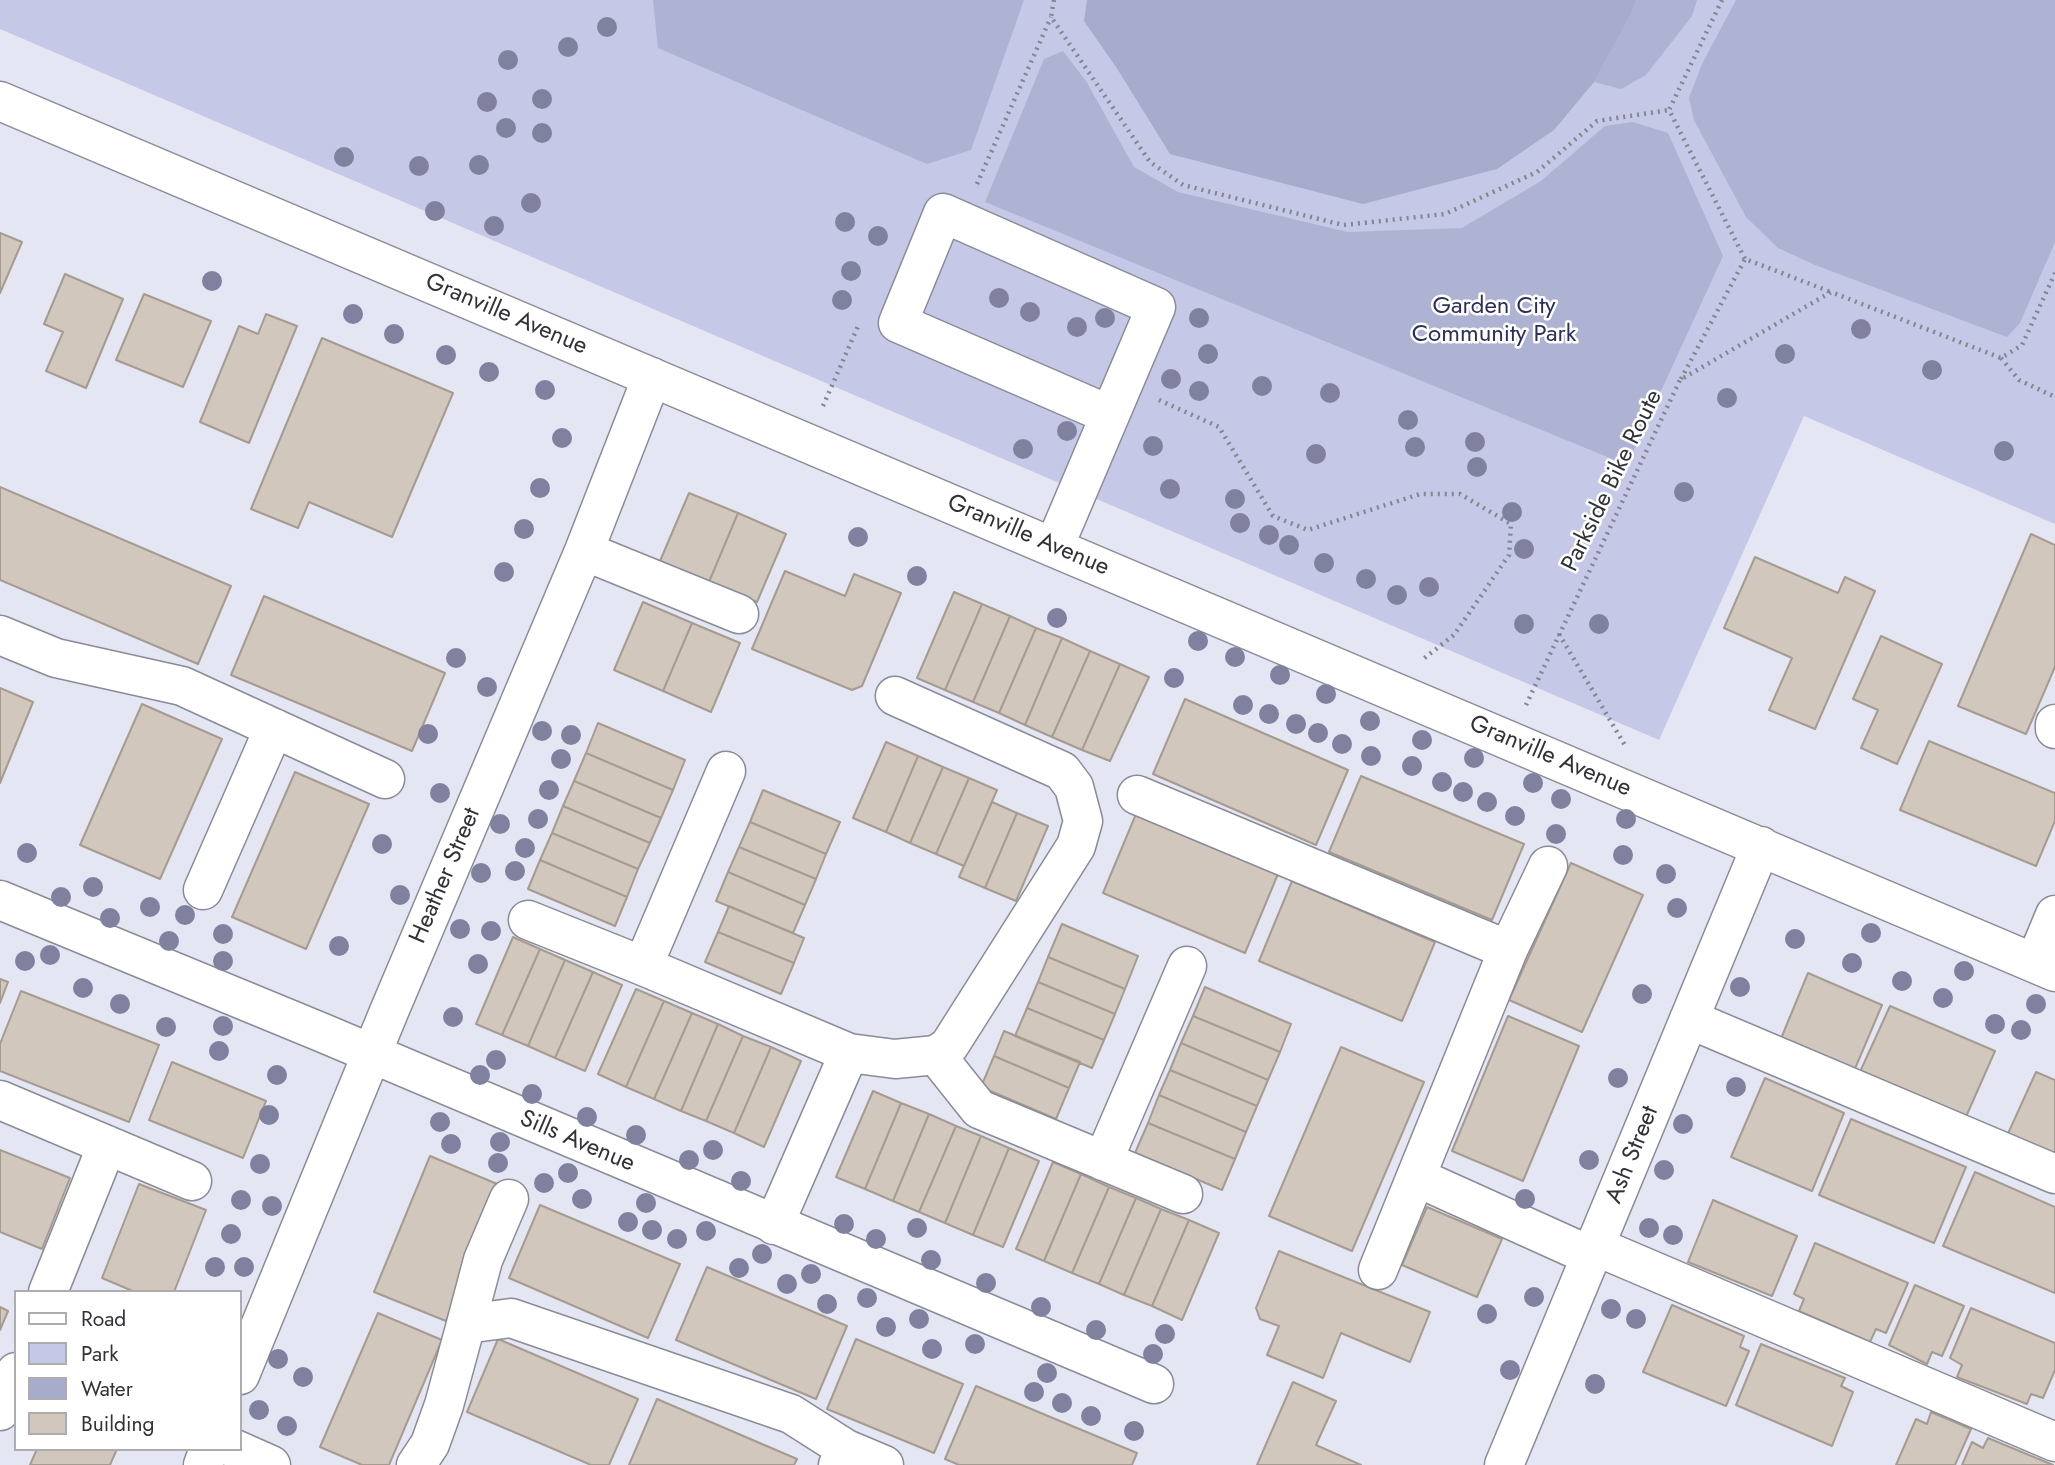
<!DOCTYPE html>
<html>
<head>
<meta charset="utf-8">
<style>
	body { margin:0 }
	#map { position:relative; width:2055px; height:1465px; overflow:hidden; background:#e4e6f3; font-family:Jost,sans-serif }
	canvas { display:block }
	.legend { position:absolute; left:14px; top:1290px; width:228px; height:161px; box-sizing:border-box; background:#fff; border:2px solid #adadaf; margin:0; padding:9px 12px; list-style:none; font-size:21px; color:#313237 }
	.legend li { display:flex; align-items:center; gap:14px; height:35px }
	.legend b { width:35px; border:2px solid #adadaf }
</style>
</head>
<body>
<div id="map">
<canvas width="2055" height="1465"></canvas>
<ul class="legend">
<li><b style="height:9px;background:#fff"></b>Road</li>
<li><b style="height:19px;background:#c5c9e7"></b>Park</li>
<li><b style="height:19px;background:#a7abcc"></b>Water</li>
<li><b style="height:19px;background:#d1c7bc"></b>Building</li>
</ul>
</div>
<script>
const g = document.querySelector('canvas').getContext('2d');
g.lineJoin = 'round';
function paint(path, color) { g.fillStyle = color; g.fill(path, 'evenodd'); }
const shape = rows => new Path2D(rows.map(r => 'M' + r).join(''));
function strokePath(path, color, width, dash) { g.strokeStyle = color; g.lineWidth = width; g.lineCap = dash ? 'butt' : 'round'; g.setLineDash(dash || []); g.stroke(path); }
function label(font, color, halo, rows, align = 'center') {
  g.font = font + ' Jost,sans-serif'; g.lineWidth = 5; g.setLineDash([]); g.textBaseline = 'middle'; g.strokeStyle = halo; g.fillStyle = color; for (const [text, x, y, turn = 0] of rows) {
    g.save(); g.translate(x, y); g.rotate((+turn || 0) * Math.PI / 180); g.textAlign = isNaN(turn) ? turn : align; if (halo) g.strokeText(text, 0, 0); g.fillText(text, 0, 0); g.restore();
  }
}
paint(shape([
	[0,0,2055,0,2055,524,1804,416,1659,740,0,29]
]), '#c5c9e7');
paint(shape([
	[653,0,1024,0,971,150,927,164,658,48],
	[1636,0,1697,0,1692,16,1646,75,1621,89,1594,82,1631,14],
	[1736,0,2055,0,2055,242,2020,323,2007,337,1815,265,1778,248,1746,217,1694,120,1689,98,1702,64],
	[1063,51,1086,81,1134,167,1178,192,1348,232,1462,228,1541,181,1605,126,1633,122,1668,133,1723,256,1627,465,985,202,1044,59]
]), '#aeb2d3');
paint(shape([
	[1087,0,1636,0,1631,14,1594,82,1554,130,1497,169,1363,204,1170,154,1118,70,1084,21]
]), '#a7abcc');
const building = shape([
	[0,233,22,242,0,293,0,233],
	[65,274,123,299,86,388,46,371,63,332,44,324,65,274],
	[144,294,211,321,183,387,116,360,144,294],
	[266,314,297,326,249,443,200,422,239,326,258,334,266,314],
	[322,338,453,393,392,537,309,502,298,528,251,509,322,338],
	[0,487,231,586,198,664,0,580,0,487],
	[689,493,738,513,709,582,660,561,689,493],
	[738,513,786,534,757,602,709,582,738,513],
	[2031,534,2055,545,2055,667,2026,734,1958,706,2031,534],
	[1755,557,1838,593,1845,577,1875,591,1815,729,1769,710,1792,658,1724,628,1755,557],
	[785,571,845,596,854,574,901,593,862,686,852,690,752,649,785,571],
	[954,592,982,604,945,690,917,678,954,592],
	[264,596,445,673,412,751,231,675,264,596],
	[643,602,692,623,663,691,614,670,643,602],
	[982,604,1010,616,973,702,945,690,982,604],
	[1010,616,1036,628,999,713,973,702,1010,616],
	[692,623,740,643,711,712,663,691,692,623],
	[1036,628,1062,638,1025,725,999,713,1036,628],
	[1881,636,1942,664,1897,764,1861,748,1878,710,1853,699,1881,636],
	[1062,638,1090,651,1052,737,1025,725,1062,638],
	[1090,651,1120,664,1082,750,1052,737,1090,651],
	[1120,664,1149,677,1110,761,1082,750,1120,664],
	[0,688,33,702,0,783,0,688],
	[1185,699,1348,770,1316,845,1153,774,1185,699],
	[142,704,222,739,160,879,80,845,142,704],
	[598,723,685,760,673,790,586,753,598,723],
	[1929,741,2055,793,2055,821,2036,866,1900,810,1929,741],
	[886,742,918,756,886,832,853,818,886,742],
	[586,753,673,790,661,818,574,781,586,753],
	[918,756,943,767,910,843,886,832,918,756],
	[943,767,969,778,936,854,910,843,943,767],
	[295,772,369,804,306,949,232,917,295,772],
	[1361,776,1524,844,1492,920,1329,852,1361,776],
	[969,778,997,790,964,866,936,854,969,778],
	[574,781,661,818,650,843,563,806,574,781],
	[763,790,840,822,826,854,750,822,763,790],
	[992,802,1017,813,985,888,959,877,992,802],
	[563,806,650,843,638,869,552,833,563,806],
	[1017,813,1048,826,1016,901,985,888,1017,813],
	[1136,814,1278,874,1245,953,1103,893,1136,814],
	[750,822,826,854,816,879,739,847,750,822],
	[552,833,638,869,627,897,540,860,552,833],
	[739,847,816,879,805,905,728,872,739,847],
	[540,860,627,897,615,926,528,889,540,860],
	[1571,863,1643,895,1582,1032,1509,1000,1571,863],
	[728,872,805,905,793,933,716,901,728,872],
	[1292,881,1435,942,1402,1021,1259,961,1292,881],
	[729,906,804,938,794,963,718,932,729,906],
	[1062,924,1138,956,1125,989,1048,957,1062,924],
	[718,932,794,963,781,994,705,962,718,932],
	[513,937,540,949,502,1035,476,1024,513,937],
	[540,949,565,960,528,1046,502,1035,540,949],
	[1048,957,1125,989,1115,1014,1038,982,1048,957],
	[565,960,593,972,555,1058,528,1046,565,960],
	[593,972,622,985,585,1071,555,1058,593,972],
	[1808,973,1882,1005,1854,1071,1780,1041,1808,973],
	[0,979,8,982,0,1003,0,979],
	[1038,982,1115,1014,1104,1040,1027,1008,1038,982],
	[1205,987,1291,1024,1280,1052,1193,1016,1205,987],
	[636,989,664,1001,626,1087,598,1074,636,989],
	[21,991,159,1045,129,1122,0,1071,0,1044,21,991],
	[664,1001,692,1013,654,1099,626,1087,664,1001],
	[1890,1006,1995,1051,1965,1119,1859,1074,1890,1006],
	[1027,1008,1104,1040,1092,1068,1015,1036,1027,1008],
	[692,1013,718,1024,681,1111,654,1099,692,1013],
	[1193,1016,1280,1052,1268,1080,1181,1043,1193,1016],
	[1508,1016,1579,1046,1523,1181,1452,1151,1508,1016],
	[718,1024,743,1036,706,1121,681,1111,718,1024],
	[1004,1031,1080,1062,1069,1088,994,1056,1004,1031],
	[743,1036,771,1047,734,1133,706,1121,743,1036],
	[1181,1043,1268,1080,1257,1106,1170,1070,1181,1043],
	[771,1047,801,1061,764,1147,734,1133,771,1047],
	[1341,1047,1424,1082,1352,1251,1269,1216,1341,1047],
	[994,1056,1069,1088,1056,1119,981,1087,994,1056],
	[172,1062,266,1101,243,1158,149,1120,172,1062],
	[1170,1070,1257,1106,1246,1132,1159,1095,1170,1070],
	[2036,1072,2055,1080,2055,1159,2005,1140,2036,1072],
	[1765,1078,1844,1113,1812,1191,1731,1157,1765,1078],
	[873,1091,901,1103,865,1189,836,1177,873,1091],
	[1159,1095,1246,1132,1235,1159,1148,1123,1159,1095],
	[901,1103,929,1114,893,1201,865,1189,901,1103],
	[929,1114,956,1126,919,1212,893,1201,929,1114],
	[1851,1119,1966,1167,1934,1243,1819,1195,1851,1119],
	[1148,1123,1235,1159,1222,1190,1135,1153,1148,1123],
	[956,1126,981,1136,945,1223,919,1212,956,1126],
	[981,1136,1009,1148,973,1235,945,1223,981,1136],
	[1009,1148,1039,1161,1003,1247,973,1235,1009,1148],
	[0,1150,70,1178,42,1249,0,1232,0,1150],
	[430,1156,502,1186,446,1321,374,1292,430,1156],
	[1053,1162,1081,1174,1044,1261,1016,1249,1053,1162],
	[1975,1172,2055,1207,2055,1293,1943,1246,1975,1172],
	[1081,1174,1109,1187,1072,1273,1044,1261,1081,1174],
	[139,1184,206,1210,174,1292,135,1292,102,1278,139,1184],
	[1109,1187,1136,1198,1099,1284,1072,1273,1109,1187],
	[1136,1198,1161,1209,1124,1295,1099,1284,1136,1198],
	[1713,1200,1797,1236,1772,1296,1688,1262,1713,1200],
	[540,1205,680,1264,648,1338,509,1278,540,1205],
	[1427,1207,1502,1239,1477,1297,1402,1265,1427,1207],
	[1161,1209,1189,1220,1152,1306,1124,1295,1161,1209],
	[1189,1220,1219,1233,1182,1320,1152,1306,1189,1220],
	[1815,1243,1908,1283,1886,1333,1876,1329,1870,1342,1799,1311,1804,1299,1794,1294,1815,1243],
	[1279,1251,1430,1312,1410,1362,1341,1333,1323,1378,1267,1355,1279,1326,1260,1319,1256,1308,1279,1251],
	[707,1267,847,1326,816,1399,676,1340,707,1267],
	[1915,1285,1964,1306,1942,1356,1932,1352,1927,1364,1889,1345,1915,1285],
	[1672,1305,1744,1336,1740,1347,1749,1351,1726,1406,1643,1372,1672,1305],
	[0,1307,8,1311,0,1330,0,1307],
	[1971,1308,2055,1343,2055,1370,2043,1398,2031,1394,2027,1404,1957,1377,1962,1365,1950,1358,1971,1308],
	[378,1313,442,1340,389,1465,362,1465,320,1447,378,1313],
	[498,1339,638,1399,609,1465,591,1465,467,1412,498,1339],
	[856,1339,963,1384,934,1453,827,1409,856,1339],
	[1761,1344,1845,1378,1841,1386,1853,1392,1832,1446,1736,1405,1761,1344],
	[1293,1382,1336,1401,1316,1445,1361,1465,1257,1465,1293,1382],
	[976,1386,1137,1453,1132,1465,959,1465,945,1459,976,1386],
	[657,1399,797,1459,794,1465,629,1465,657,1399],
	[1931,1412,1971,1429,1955,1465,1896,1465,1916,1419,1927,1424,1931,1412],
	[1988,1438,2053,1465,1962,1465,1972,1442,1983,1448,1988,1438],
	[37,1449,117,1449,110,1465,30,1465,37,1449]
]);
paint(building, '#d1c7bc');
strokePath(building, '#a59b91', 2);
const minor = shape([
	[0,101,2055,972],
	[1054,547,1156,307,943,213,898,323,1110,415],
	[584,551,739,614],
	[0,635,56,658,182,686,385,779],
	[2055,724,2055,729],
	[1137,795,1508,950],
	[203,890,274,728],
	[0,900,323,1033,1154,1384],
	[528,920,643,966,849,1053,774,1225],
	[2035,963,2055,915],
	[643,966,726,771],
	[1689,1019,2055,1174],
	[849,1053,895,1059,936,1055,949,1046,1076,846,1083,821,1074,787,1062,771,895,696],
	[936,1055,979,1109,1183,1194],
	[0,1100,192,1181],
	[1103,1161,1187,966],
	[1416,1177,1591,1256],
	[1595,1246,2055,1442],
	[1378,1270,1508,950,1548,866],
	[48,1292,107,1145],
	[466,1324,483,1260,509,1199],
	[240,1375,388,1014,584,551,652,377],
	[0,1411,16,1372],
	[235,1449,271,1465],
	[846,1449,884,1465],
	[203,1465,209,1449],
	[416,1465,430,1444,444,1405,466,1324,511,1318,791,1414,846,1449,838,1465],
	[1504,1465,1761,846]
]);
strokePath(minor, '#898b97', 41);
strokePath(shape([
	[1054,0,1051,17,1150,162,1183,185,1343,225,1445,214,1537,172,1597,121,1669,110],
	[1722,0,1669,110,1745,259],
	[977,184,1051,17],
	[2001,358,2019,380,2055,397],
	[1681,379,1745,259,1831,292],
	[1159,400,1219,427,1273,516,1308,530,1420,494,1460,494,1511,524,1509,555,1454,635,1422,660],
	[823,406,859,324],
	[1559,634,1626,747],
	[1526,705,1680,380,1831,292,2001,358,2022,345,2055,273]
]), '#84858e', 4.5, [2, 5]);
strokePath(minor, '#fff', 38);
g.fillStyle = '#7f819f';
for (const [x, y] of [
	[607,27],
	[568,47],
	[508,60],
	[542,99],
	[487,102],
	[506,128],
	[542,133],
	[344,157],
	[479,165],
	[419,166],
	[531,203],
	[435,211],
	[845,222],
	[494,226],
	[878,236],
	[851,271],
	[212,281],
	[999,298],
	[842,300],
	[1030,312],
	[353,314],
	[1105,318],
	[1199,318],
	[1077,327],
	[1861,329],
	[394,334],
	[1208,354],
	[1785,354],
	[446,355],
	[1932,370],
	[489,372],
	[1171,379],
	[1262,386],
	[545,390],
	[1199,391],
	[1330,393],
	[1727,398],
	[1408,420],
	[1067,431],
	[562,438],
	[1475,442],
	[1153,446],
	[1415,447],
	[1023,449],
	[2004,451],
	[1316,454],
	[1477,467],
	[540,488],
	[1170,489],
	[1684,492],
	[1235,499],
	[1512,512],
	[1240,523],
	[524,529],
	[1269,535],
	[858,537],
	[1289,545],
	[1524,549],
	[1324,563],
	[504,572],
	[917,576],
	[1366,579],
	[1429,587],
	[1397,595],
	[1057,618],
	[1524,624],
	[1599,624],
	[1198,641],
	[1235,657],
	[456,658],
	[1280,675],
	[1174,678],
	[487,687],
	[1326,694],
	[1243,705],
	[1269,714],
	[1370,721],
	[1296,724],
	[542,731],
	[1318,733],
	[428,734],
	[571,735],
	[1422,740],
	[1342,744],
	[1371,756],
	[1474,758],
	[561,759],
	[1412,766],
	[1442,782],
	[1533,783],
	[549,790],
	[1463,792],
	[440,793],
	[1561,799],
	[1487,802],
	[1515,816],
	[538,819],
	[1626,819],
	[500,824],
	[1556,834],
	[382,844],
	[525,848],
	[27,853],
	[1623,855],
	[515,871],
	[481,873],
	[1666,874],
	[93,887],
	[400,895],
	[61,897],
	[150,907],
	[1677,908],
	[185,915],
	[110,918],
	[460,929],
	[491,931],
	[1871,933],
	[223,934],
	[1795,939],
	[169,941],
	[339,946],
	[50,955],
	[25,961],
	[223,961],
	[1852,963],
	[478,964],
	[1964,971],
	[1902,981],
	[1740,987],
	[83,988],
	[1642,994],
	[1943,998],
	[120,1004],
	[2036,1004],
	[453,1017],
	[1995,1024],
	[223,1026],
	[166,1027],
	[2021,1030],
	[219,1051],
	[496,1060],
	[277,1075],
	[480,1075],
	[1618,1078],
	[1736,1087],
	[532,1094],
	[269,1115],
	[587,1117],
	[440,1122],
	[1683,1124],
	[636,1135],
	[500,1142],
	[451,1144],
	[713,1150],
	[689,1160],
	[1589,1160],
	[498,1163],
	[260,1164],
	[1664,1170],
	[568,1173],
	[741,1181],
	[544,1183],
	[582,1199],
	[1525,1199],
	[241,1200],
	[646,1203],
	[272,1206],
	[628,1222],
	[844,1224],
	[917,1228],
	[1649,1228],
	[652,1230],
	[706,1231],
	[231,1234],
	[1673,1235],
	[677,1239],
	[876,1239],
	[762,1254],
	[931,1260],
	[215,1267],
	[244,1267],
	[739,1268],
	[811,1274],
	[986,1283],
	[787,1284],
	[1534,1297],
	[867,1298],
	[827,1304],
	[1041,1307],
	[1611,1309],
	[1487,1314],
	[919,1319],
	[1636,1319],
	[886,1327],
	[1096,1330],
	[1165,1334],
	[975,1344],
	[932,1349],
	[1153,1354],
	[278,1359],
	[1510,1370],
	[1047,1373],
	[303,1377],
	[1595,1384],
	[1034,1392],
	[1062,1403],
	[259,1410],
	[1091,1416],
	[287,1426],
	[1134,1431]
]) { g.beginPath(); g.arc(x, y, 10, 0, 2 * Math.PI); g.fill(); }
label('24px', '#2d2f5b', '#fff', [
	["Garden City",1494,307],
	["Community Park",1494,335]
]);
label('24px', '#313237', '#fff', [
	["Granville Avenue",506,315,23],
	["Parkside Bike Route",1613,481,-64],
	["Granville Avenue",1028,536,23],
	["Granville Avenue",1550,757,23],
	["Heather Street",446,876,-67],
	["Sills Avenue",577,1142,23],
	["Ash Street",1633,1155,-68]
]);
</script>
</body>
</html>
